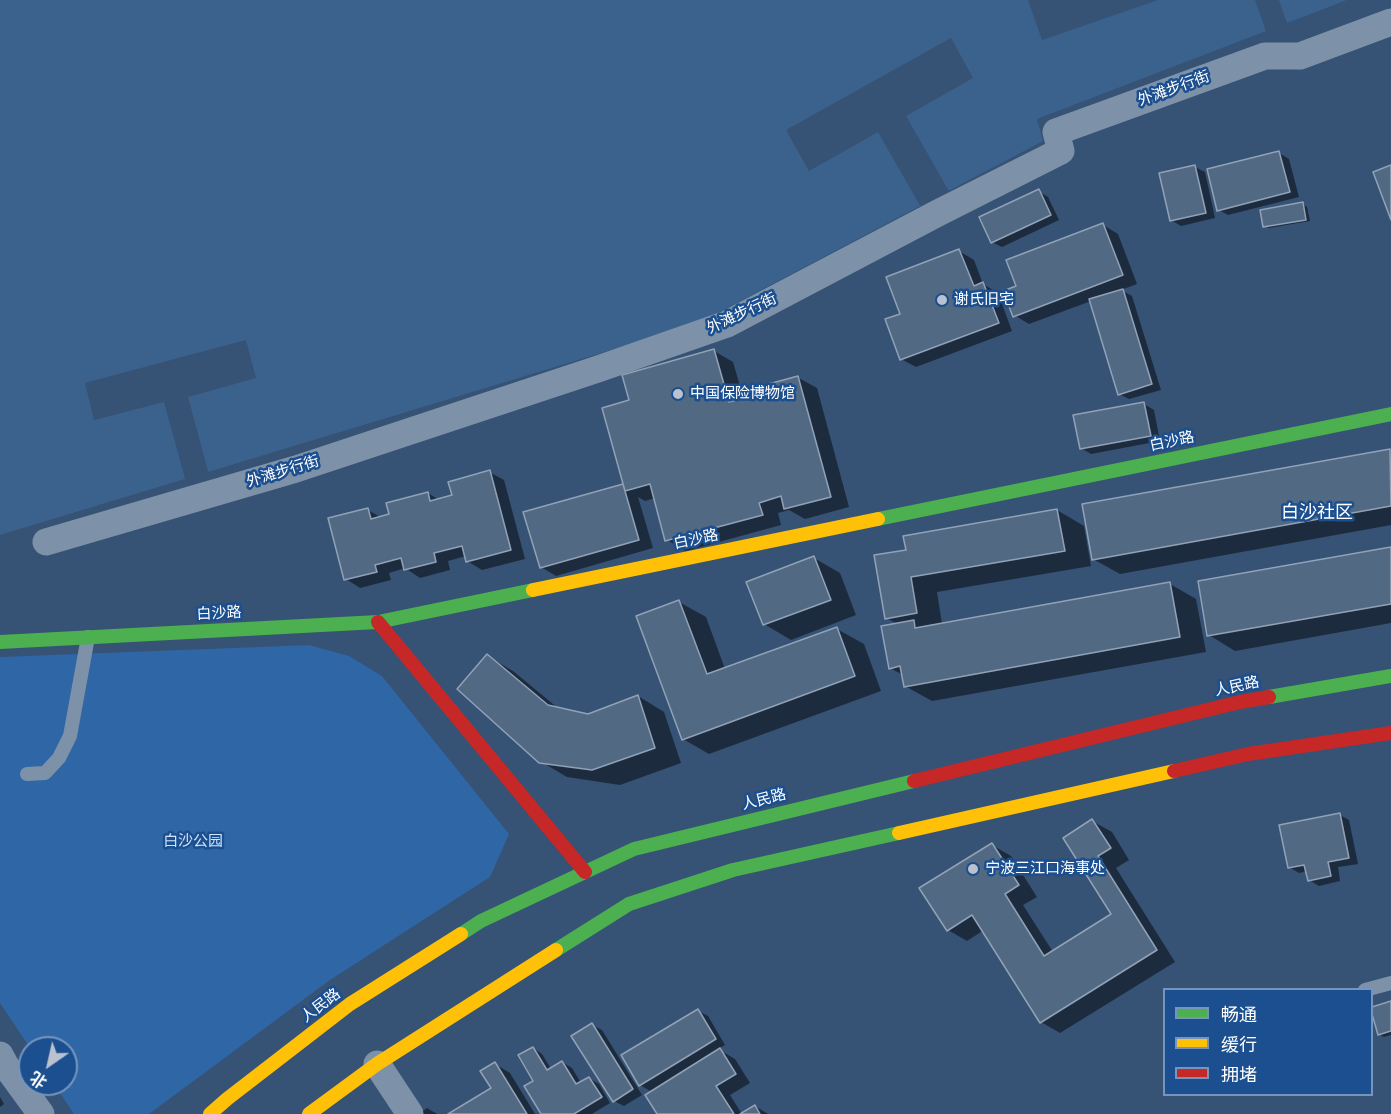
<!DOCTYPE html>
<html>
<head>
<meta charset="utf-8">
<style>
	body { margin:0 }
	#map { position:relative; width:1391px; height:1114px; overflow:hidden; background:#365274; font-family:Signika,"Noto Sans SC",sans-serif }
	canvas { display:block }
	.legend { position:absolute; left:1163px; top:988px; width:210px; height:108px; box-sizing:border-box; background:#1b4f8f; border:2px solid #7695bc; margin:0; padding:8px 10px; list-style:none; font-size:18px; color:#fff }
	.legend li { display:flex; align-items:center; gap:12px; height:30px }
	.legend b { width:30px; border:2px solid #7695bc }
	.north { position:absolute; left:18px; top:1036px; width:60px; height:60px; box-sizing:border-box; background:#1b4f8f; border:2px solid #7695bc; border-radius:50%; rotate:214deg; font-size:16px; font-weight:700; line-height:24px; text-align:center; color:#fff }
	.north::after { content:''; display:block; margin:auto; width:21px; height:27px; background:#b9c2ce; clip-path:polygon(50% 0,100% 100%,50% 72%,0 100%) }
</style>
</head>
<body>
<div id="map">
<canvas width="1391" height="1114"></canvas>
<ul class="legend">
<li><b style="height:8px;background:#4caf50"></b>畅通</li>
<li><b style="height:8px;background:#ffc107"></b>缓行</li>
<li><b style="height:8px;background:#c62828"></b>拥堵</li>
</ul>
<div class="north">北</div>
</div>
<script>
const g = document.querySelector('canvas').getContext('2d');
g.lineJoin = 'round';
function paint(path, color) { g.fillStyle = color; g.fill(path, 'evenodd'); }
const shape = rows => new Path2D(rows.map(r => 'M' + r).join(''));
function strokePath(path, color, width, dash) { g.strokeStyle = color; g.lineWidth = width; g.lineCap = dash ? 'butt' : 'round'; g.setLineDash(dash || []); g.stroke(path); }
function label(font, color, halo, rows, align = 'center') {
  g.font = font + ' Signika,"Noto Sans SC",sans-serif'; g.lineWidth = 5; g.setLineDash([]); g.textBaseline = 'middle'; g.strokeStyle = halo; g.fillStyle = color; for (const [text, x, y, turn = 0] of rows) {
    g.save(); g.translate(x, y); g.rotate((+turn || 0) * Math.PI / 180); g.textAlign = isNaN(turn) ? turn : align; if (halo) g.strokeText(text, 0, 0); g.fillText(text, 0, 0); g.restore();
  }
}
paint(shape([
	[309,645,349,656,382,676,509,834,490,877,330,980,149,1114,74,1114,54,1084,66,1084,66,1048,30,1048,0,1003,0,657]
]), '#2f66a5');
paint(shape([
	[0,0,1347,0,1037,119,1043,141,697,324,0,535]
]), '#3b618d');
paint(shape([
	[1028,0,1158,0,1042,40],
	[1255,0,1279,0,1288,26,1267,34],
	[951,38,973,78,906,116,950,193,922,209,878,132,809,171,786,130],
	[246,340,256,378,188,397,209,475,186,482,164,402,94,420,85,383]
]), '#365274');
paint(shape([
	[1279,153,1289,159,1299,197,1228,215,1219,210],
	[1195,167,1205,172,1215,218,1181,226,1171,220],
	[1038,191,1048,197,1059,220,1002,247,992,242],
	[1303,204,1307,207,1310,221,1269,228,1265,226],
	[1103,225,1118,234,1137,284,1121,290,1132,296,1161,390,1129,399,1119,394,1091,301,1029,324,1014,315,1018,287],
	[959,251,974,260,983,284,998,293,1012,331,916,367,901,359,902,314],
	[714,351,733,362,744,400,754,397,797,377,817,388,849,507,805,519,789,510,778,513,781,525,686,551,667,540,655,498,645,501,638,497,653,548,556,576,541,567,525,513,625,485,631,402],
	[1144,404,1154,410,1160,441,1091,454,1081,448],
	[1390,451,1391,452,1391,525,1120,574,1093,559],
	[489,472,504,480,525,559,482,570,467,561,466,556,448,561,450,570,420,578,405,568,389,573,391,580,360,588,346,579,368,510,382,518,391,515,428,493,439,500,453,496],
	[1057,510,1084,526,1091,566,937,592,942,624,1170,584,1196,599,1206,652,932,701,905,686,903,675,890,668,898,624,886,618,908,551],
	[1391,549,1391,623,1235,651,1209,635],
	[814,558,840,573,856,615,791,640,764,624],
	[679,602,706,617,725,669,837,629,864,644,881,691,709,754,683,739],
	[487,656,513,671,559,709,588,715,638,696,664,712,681,763,620,785,567,777,540,761],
	[1340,815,1349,820,1358,864,1338,867,1340,881,1319,886,1309,880,1307,871,1299,873,1289,867],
	[1092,821,1112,832,1129,860,1116,868,1175,962,1060,1033,1041,1022,984,930,967,941,948,930,992,845,1011,856,1037,897,1023,905,1053,952,1113,915,1065,838],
	[1391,1003,1391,1035,1384,1037,1379,1034,1372,1009],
	[698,1011,708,1016,725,1045,718,1049,735,1059,750,1083,730,1095,742,1114,659,1114,652,1092,640,1085],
	[592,1025,602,1030,642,1095,624,1106,614,1101],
	[533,1048,542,1054,551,1069,562,1062,572,1068,581,1083,589,1078,599,1084,610,1103,592,1114,543,1114,535,1081],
	[495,1064,510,1073,535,1114,451,1114,493,1089],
	[0,1097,4,1104,0,1107],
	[755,1106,768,1114,742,1114],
	[427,1108,437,1114,418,1114]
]), '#0007');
const building = shape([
	[1279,151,1290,192,1217,211,1207,169,1279,151],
	[1195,165,1206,213,1170,221,1159,173,1195,165],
	[1391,165,1391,220,1373,172,1391,165],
	[1039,189,1051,215,991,243,979,217,1039,189],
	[1303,202,1306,220,1263,227,1260,210,1303,202],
	[1103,223,1123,275,1013,317,1003,291,1016,286,1006,260,1103,223],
	[959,249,974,286,983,282,999,323,900,360,885,319,900,314,886,277,959,249],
	[1123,289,1152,384,1118,395,1089,299,1123,289],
	[714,349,729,402,753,396,750,389,798,376,831,497,784,509,781,496,759,503,763,515,665,541,650,484,625,491,602,408,629,400,622,375,714,349],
	[1144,402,1151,436,1080,449,1073,415,1144,402],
	[1390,449,1391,506,1092,560,1082,504,1390,449],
	[490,470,511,550,466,562,462,546,434,553,436,562,404,570,401,558,375,565,377,572,344,580,328,518,368,508,371,519,389,514,386,503,428,492,430,501,452,495,448,482,490,470],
	[623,484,639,540,540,568,523,512,623,484],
	[1057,509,1065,551,911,577,917,613,885,619,874,555,906,550,903,536,1057,509],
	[1391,547,1391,604,1207,636,1198,581,1391,547],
	[814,556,831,600,763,625,746,582,814,556],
	[1170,582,1180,637,904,687,900,666,889,669,881,626,914,620,915,628,1170,582],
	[679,600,707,674,837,627,855,676,682,740,636,616,679,600],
	[487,654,548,705,588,714,638,695,655,748,592,770,539,763,457,689,487,654],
	[1340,813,1349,858,1328,862,1331,876,1308,881,1304,865,1288,868,1279,825,1340,813],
	[1092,819,1111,848,1098,856,1157,950,1040,1023,972,915,947,931,919,888,992,843,1019,885,1005,894,1044,956,1111,914,1063,838,1092,819],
	[1391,1001,1391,1031,1378,1035,1372,1014,1372,1007,1391,1001],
	[698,1009,716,1039,639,1086,621,1055,698,1009],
	[592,1023,633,1089,613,1102,571,1036,592,1023],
	[533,1047,547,1070,562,1061,576,1084,589,1077,602,1097,574,1114,541,1114,524,1086,533,1081,518,1055,533,1047],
	[720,1048,736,1074,716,1086,734,1114,657,1114,645,1095,720,1048],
	[495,1062,527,1114,448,1114,491,1088,480,1071,495,1062],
	[755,1105,760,1114,740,1114,755,1105]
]);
paint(building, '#526984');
strokePath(building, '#92a2b6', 1.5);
strokePath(shape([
	[27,774,45,773,59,758,70,736,88,637],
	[1365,990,1391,983]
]), '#7d92a8', 14);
strokePath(shape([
	[46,542,296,469,598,369,727,324,938,213,1061,151,1056,132,1265,56,1300,56,1391,22],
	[0,1055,6,1066,41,1114],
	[377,1064,410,1114]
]), '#7d92a8', 27);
strokePath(shape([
	[878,519,1391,414],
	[0,642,378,622,533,590],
	[1269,697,1391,676],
	[461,934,481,921,634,849,914,781],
	[556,950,629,904,733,870,899,833]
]), '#4caf50', 14);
strokePath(shape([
	[533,590,878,519],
	[899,833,1174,771],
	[210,1114,227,1099,350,1004,461,934],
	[309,1114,377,1064,556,950]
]), '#ffc107', 14);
strokePath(shape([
	[378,622,585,872],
	[1174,771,1248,754,1391,733],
	[914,781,1240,702,1269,697]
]), '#c62828', 14);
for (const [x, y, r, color] of [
	[942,300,6,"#b9c2ce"],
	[678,394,6,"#b9c2ce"],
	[973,869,6,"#b9c2ce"]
]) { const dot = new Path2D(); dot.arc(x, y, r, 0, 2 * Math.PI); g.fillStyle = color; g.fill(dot); strokePath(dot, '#1b4f8f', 2); }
label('15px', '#fff', '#1b4f8f', [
	["外滩步行街",1174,89,-20],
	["外滩步行街",742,314,-25],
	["白沙路",1172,442,-12],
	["外滩步行街",283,472,-17],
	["白沙路",696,540,-12],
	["白沙路",219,614,-3],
	["人民路",1237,687,-12],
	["人民路",764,800,-14],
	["人民路",321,1006,-37]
]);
label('15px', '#fff', '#1b4f8f', [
	["谢氏旧宅",954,300],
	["中国保险博物馆",690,394],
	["宁波三江口海事处",985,869]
], 'left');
label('15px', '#cfe3fa', '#1b4f8f', [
	["白沙公园",193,842]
]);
label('18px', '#fff', '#1b4f8f', [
	["白沙社区",1317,513]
]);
</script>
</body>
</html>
